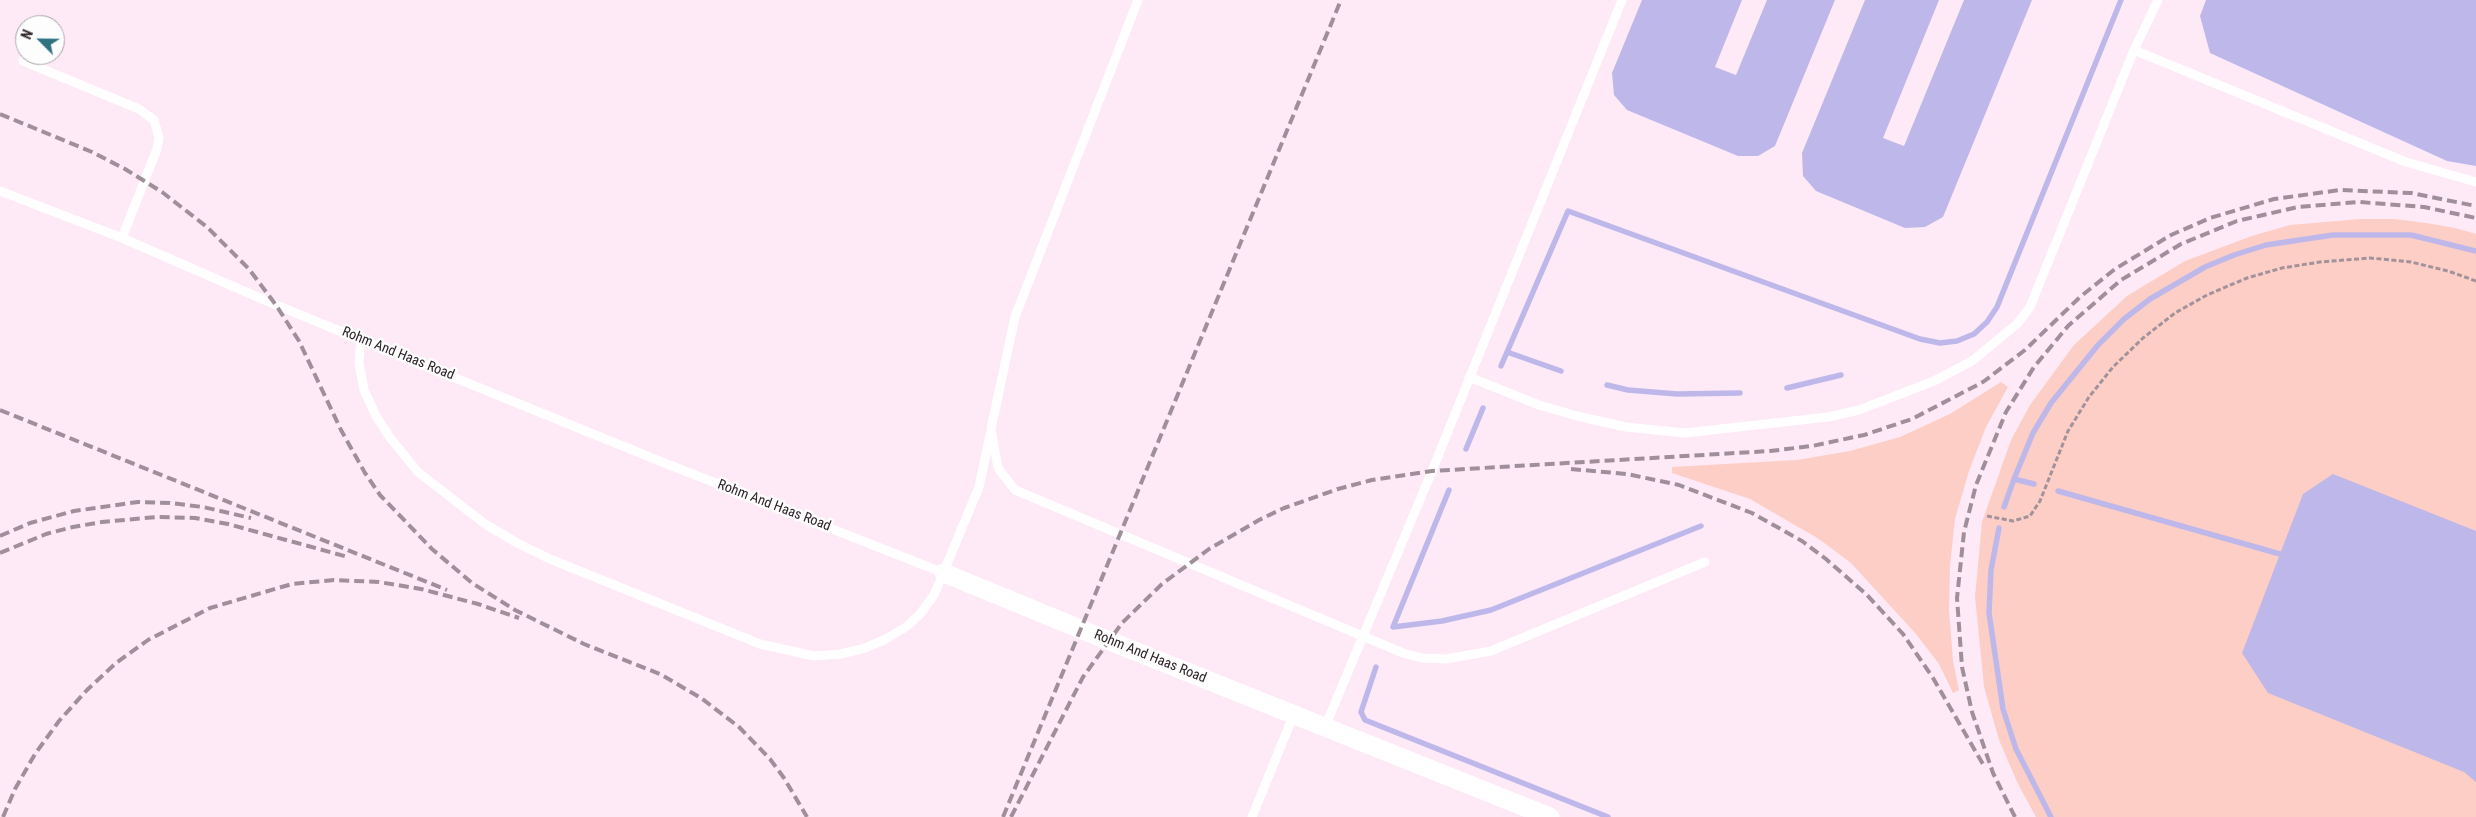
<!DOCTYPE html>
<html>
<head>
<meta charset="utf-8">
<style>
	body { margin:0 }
	#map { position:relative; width:2476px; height:817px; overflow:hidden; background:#fee9f6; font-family:"Roboto Condensed",sans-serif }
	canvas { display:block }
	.north { position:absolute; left:15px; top:15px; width:50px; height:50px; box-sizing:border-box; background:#fdfdfd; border:1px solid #a9a5a8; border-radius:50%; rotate:293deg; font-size:14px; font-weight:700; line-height:20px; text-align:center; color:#2c2228 }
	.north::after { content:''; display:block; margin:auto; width:18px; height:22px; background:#2f7383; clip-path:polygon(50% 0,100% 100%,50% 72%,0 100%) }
</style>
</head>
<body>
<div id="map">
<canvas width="2476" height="817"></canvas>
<div class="north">N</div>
</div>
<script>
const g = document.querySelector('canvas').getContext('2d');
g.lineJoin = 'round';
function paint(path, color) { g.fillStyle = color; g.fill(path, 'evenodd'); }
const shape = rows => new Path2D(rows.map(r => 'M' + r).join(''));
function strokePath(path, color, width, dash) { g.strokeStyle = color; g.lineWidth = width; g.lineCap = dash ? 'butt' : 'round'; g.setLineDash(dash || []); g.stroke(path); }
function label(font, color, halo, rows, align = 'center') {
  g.font = font + ' "Roboto Condensed",sans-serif'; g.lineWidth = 5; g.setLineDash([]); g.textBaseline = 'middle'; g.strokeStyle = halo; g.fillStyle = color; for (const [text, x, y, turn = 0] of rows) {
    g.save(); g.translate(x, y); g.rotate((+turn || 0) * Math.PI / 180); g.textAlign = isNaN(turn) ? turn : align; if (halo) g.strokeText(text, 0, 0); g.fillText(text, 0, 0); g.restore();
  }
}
paint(shape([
	[2361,219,2394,219,2426,223,2455,228,2476,234,2476,817,2036,817,2018,784,1999,740,1984,687,1975,597,1982,522,2011,440,2030,405,2074,345,2127,296,2185,261,2252,236,2290,225],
	[2001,382,2008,387,1986,427,1969,471,1955,519,1950,566,1949,610,1953,661,1959,690,1953,693,1939,664,1916,634,1851,563,1819,539,1750,499,1672,473,1672,467,1797,460,1850,451,1900,437,1950,414]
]), '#fdcec5');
paint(shape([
	[1642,0,1742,0,1715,67,1736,75,1767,0,1835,0,1775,146,1758,156,1738,156,1627,110,1614,95,1612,73],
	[1865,0,1939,0,1883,138,1904,146,1964,0,2032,0,1943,217,1925,227,1905,228,1816,191,1803,176,1802,153],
	[2206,0,2476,0,2476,166,2447,161,2210,53,2200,16],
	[2333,474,2476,531,2476,782,2464,772,2268,693,2242,653,2303,494]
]), '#beb8ea');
strokePath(shape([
	[1507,352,1561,371],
	[1501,366,1568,211,1920,339,1940,343,1957,341,1974,334,1987,322,1997,307,2121,0],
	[1607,385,1628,390,1677,394,1740,393],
	[1787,388,1841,375],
	[1466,449,1483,408],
	[2014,479,2033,433,2051,403,2098,345,2124,319,2150,299,2205,267,2234,255,2266,245,2333,235,2411,235,2476,251],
	[1449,490,1393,627,1442,621,1491,610,1701,526],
	[2058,491,2287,556],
	[2004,507,2014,479,2034,484],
	[1999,528,1991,570,1989,613,2003,709,2016,749,2051,817],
	[1376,667,1361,712,1365,720,1608,817]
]), '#beb8ea', 5.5);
strokePath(shape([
	[1987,516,2013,521,2030,516,2040,501,2068,431,2089,397,2113,367,2143,338,2175,313,2207,295,2247,278,2282,268,2320,262,2370,258,2411,262,2448,271,2476,281]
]), '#a2929c', 3, [5, 2.5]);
strokePath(shape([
	[1138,0,1015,317,991,429,998,468,1015,490,1403,653,1422,658,1446,659,1491,651,1705,562],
	[2134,50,2406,162,2476,182],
	[23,61,139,109,154,120,159,138,157,149,122,238],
	[0,191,122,238,276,305,657,460,944,573],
	[361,339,359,363,364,390,376,416,391,439,418,472,485,524,519,544,550,559,760,644,814,656,840,654,862,649,884,640,906,627,920,614,934,595,979,487,990,435],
	[1469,377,1539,405,1577,416,1626,427,1685,433,1828,417,1859,410,1934,381,1972,361,2017,324,2030,307,2134,50,2158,0],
	[1325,727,1432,471,1622,0],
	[1252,817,1294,714]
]), '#fff', 9);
strokePath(shape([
	[944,573,1107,640,1550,817]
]), '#fff', 19);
strokePath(shape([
	[0,114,92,152,125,169,162,192,207,227,249,269,276,305,299,341,341,430,365,473,380,495,432,549,472,583,515,610,584,644,660,674,701,698,739,727,770,759,784,778,807,817],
	[0,410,447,590],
	[1571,469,1627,474,1679,485,1752,513,1802,541,1826,559,1867,595,1903,634,1933,678,1984,766],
	[0,536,30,523,74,511,138,502,170,503,203,507,251,518],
	[0,553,46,534,73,527,102,522,157,517,195,518,228,524,348,557],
	[3,817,15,789,35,754,59,721,87,690,116,663,148,640,210,608,292,584,334,580,379,582,421,589,478,604,519,618],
	[1003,817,1341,0],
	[1011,817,1083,677,1122,623,1162,584,1209,549,1259,520,1284,508,1338,489,1372,480,1432,471,1770,451,1812,446,1864,435,1912,419,1983,382,2025,350,2080,297,2115,269,2171,235,2210,218,2274,199,2340,190,2411,193,2476,206],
	[2015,817,1993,773,1972,712,1962,667,1957,598,1964,532,1976,485,2006,412,2034,367,2068,326,2121,280,2181,244,2237,221,2298,207,2359,202,2424,207,2476,218]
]), '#9f8f98', 4, [10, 5]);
label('14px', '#2c2228', '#fdfdfd', [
	["Rohm And Haas Road",398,354,22],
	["Rohm And Haas Road",774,506,21],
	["Rohm And Haas Road",1150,657,22]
]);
</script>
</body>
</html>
